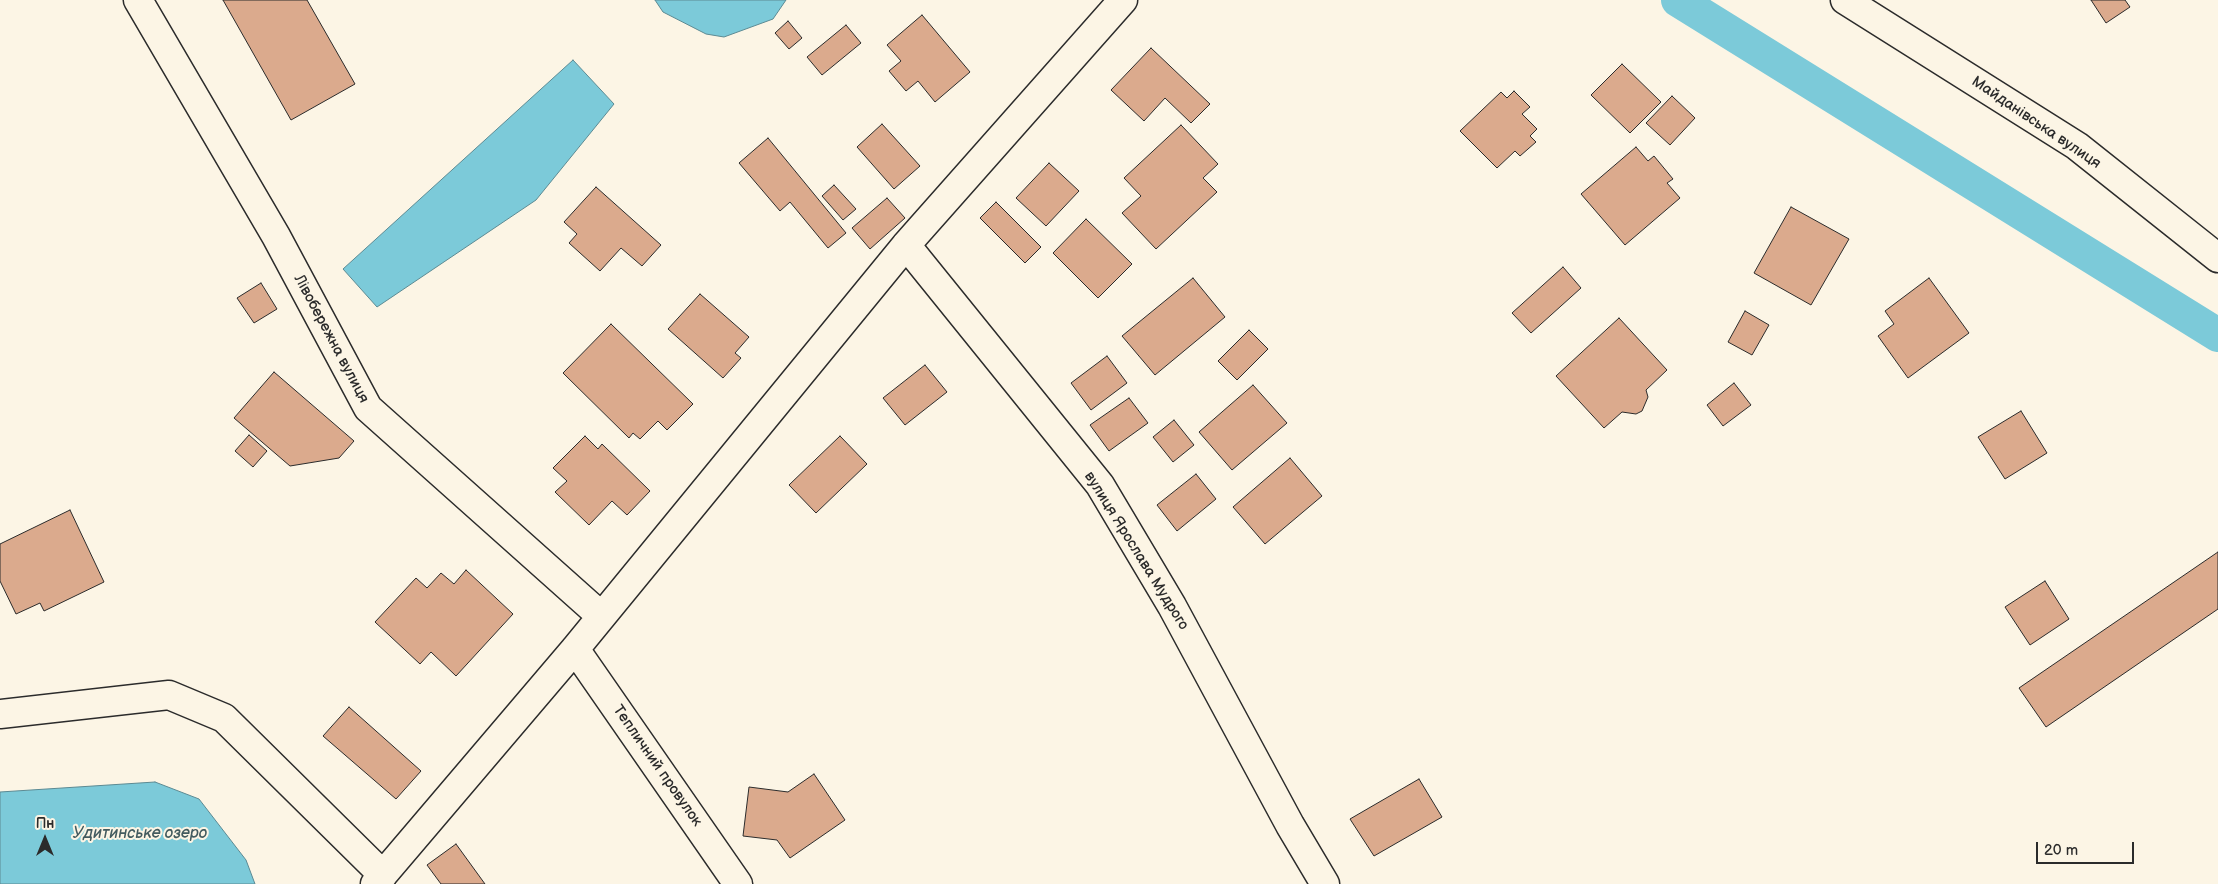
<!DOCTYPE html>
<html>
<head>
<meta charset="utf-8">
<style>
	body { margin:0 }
	#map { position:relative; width:2218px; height:884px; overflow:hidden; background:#fcf5e5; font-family:"Balsamiq Sans",sans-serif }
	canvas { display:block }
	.north { position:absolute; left:20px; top:814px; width:50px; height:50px; -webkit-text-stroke:4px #fcf5e5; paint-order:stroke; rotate:0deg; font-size:14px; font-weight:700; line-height:20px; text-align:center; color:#2b2b2b }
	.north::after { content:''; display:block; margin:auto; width:18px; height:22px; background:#2b2b2b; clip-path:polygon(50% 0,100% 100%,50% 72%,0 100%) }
	.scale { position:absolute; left:2036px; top:842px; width:98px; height:22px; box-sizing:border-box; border:2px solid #2b2b2b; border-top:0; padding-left:6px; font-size:15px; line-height:18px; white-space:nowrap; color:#2b2b2b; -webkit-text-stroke:4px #fcf5e5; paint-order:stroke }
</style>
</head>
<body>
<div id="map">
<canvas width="2218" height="884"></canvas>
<div class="north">Пн</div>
<div class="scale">20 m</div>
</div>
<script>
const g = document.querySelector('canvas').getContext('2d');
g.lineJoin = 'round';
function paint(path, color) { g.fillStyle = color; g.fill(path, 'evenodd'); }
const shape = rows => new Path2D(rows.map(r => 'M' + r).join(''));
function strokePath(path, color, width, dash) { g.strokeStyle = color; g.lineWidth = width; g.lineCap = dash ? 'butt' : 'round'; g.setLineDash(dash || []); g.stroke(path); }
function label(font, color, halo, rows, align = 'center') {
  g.font = font + ' "Balsamiq Sans",sans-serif'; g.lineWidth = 4; g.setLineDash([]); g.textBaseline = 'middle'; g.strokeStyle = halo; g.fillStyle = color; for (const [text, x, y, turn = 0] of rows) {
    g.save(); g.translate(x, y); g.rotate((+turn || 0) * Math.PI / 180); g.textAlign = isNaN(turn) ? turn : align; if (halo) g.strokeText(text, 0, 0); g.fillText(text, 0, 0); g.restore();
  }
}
const water = shape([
	[655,0,786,0,773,19,724,37,706,34,663,12,655,0],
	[573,60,614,104,536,200,377,307,343,269,573,60],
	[155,782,199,799,246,860,255,884,0,884,0,792,155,782]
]);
paint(water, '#7ccad9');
strokePath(water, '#5c8a93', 1);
strokePath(shape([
	[1678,0,2218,335]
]), '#7ccad9', 34);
const building = shape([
	[223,0,307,0,355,84,291,120,223,0],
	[2091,0,2125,0,2130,7,2106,23,2091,0],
	[922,15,970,72,935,102,918,81,906,91,889,71,901,61,887,45,922,15],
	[788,21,802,38,789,49,775,33,788,21],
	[846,25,861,43,822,75,807,57,846,25],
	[1151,48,1210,104,1191,123,1165,98,1144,121,1111,90,1151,48],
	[1622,64,1661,102,1630,133,1591,95,1622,64],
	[1514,91,1530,107,1522,114,1537,129,1530,136,1536,142,1520,156,1515,151,1497,168,1460,131,1501,92,1507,98,1514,91],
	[1672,96,1695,118,1670,145,1646,123,1672,96],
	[882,124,920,166,894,189,857,147,882,124],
	[1181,125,1218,164,1203,178,1217,192,1156,249,1122,213,1141,196,1124,178,1181,125],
	[768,138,846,233,828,248,790,202,780,211,739,163,768,138],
	[1636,147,1648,161,1654,156,1673,179,1667,183,1680,198,1625,245,1581,194,1636,147],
	[1049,163,1079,191,1046,226,1016,198,1049,163],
	[834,185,856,209,843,220,822,196,834,185],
	[596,187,661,245,642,266,621,248,600,271,569,243,577,234,564,222,596,187],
	[887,198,905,218,870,249,852,228,887,198],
	[996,202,1041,247,1025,263,980,218,996,202],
	[1791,207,1849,239,1811,305,1754,273,1791,207],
	[1086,219,1132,264,1098,298,1053,253,1086,219],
	[1563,267,1581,288,1531,333,1512,313,1563,267],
	[1193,278,1225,317,1155,375,1122,336,1193,278],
	[1929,278,1969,333,1908,378,1878,336,1894,324,1885,311,1929,278],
	[261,283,277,309,254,323,237,298,261,283],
	[700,294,749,337,735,353,741,358,723,378,668,329,700,294],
	[1745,311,1769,325,1752,355,1728,342,1745,311],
	[1619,318,1667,370,1646,390,1648,397,1642,411,1636,414,1622,412,1604,428,1556,376,1619,318],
	[611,324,693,404,667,430,658,421,640,439,633,433,629,438,563,373,611,324],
	[1249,330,1268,349,1237,380,1218,361,1249,330],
	[1107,356,1127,383,1091,410,1071,383,1107,356],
	[925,365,947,392,905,425,883,398,925,365],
	[274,372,354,441,339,458,290,466,234,418,274,372],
	[1734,383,1751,405,1723,426,1707,405,1734,383],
	[1253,385,1287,423,1232,470,1199,432,1253,385],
	[1129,398,1148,423,1109,451,1090,425,1129,398],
	[2021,411,2047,453,2005,479,1978,437,2021,411],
	[1174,420,1194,445,1173,462,1153,437,1174,420],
	[249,435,267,451,253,467,235,451,249,435],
	[585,436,598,449,602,444,650,491,627,515,612,501,589,525,555,492,567,481,553,468,585,436],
	[840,436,867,464,816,513,789,485,840,436],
	[1290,458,1322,496,1265,544,1233,507,1290,458],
	[1196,474,1216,499,1177,531,1157,505,1196,474],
	[70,510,104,582,44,611,40,603,16,614,0,581,0,544,70,510],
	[2218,552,2218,609,2046,727,2019,688,2218,552],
	[466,570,513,614,456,676,431,652,420,664,375,622,416,578,427,588,441,573,454,584,466,570],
	[2045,581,2069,619,2030,645,2005,607,2045,581],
	[349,707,421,771,396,799,323,736,349,707],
	[814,774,845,820,790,858,777,840,743,836,749,787,788,792,814,774],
	[1419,779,1442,817,1374,856,1350,819,1419,779],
	[456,844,485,884,441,884,427,865,456,844]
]);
paint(building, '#dbaa8d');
strokePath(building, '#2b2b2b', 1);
const minor = shape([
	[138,0,276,236,368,408,600,615],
	[1845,0,2077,146,2218,258],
	[906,245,1100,485,1172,606,1290,825,1325,884],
	[575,649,738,884],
	[0,714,169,695,224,718,383,875],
	[375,884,575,649,906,245,1123,0]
]);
strokePath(minor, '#2b2b2b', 31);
strokePath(minor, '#fcf5e5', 28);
label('15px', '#2b2b2b', '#fcf5e5', [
	["Майданівська вулиця",2036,123,34],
	["Лівобережна вулиця",331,339,62],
	["вулиця Ярослава Мудрого",1136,551,58],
	["Тепличний провулок",657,766,55]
]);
label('italic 16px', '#435b5f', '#fcf5e5', [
	["Удитинське озеро",140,834]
]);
</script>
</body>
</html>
